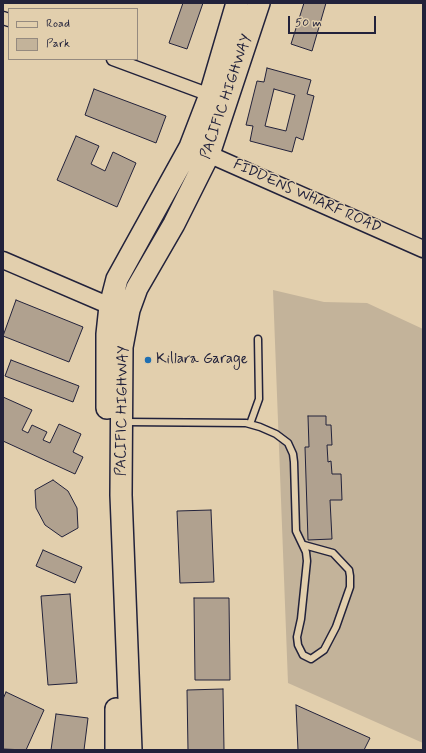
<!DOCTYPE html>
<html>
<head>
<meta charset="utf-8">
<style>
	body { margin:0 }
	#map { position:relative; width:426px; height:753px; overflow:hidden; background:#e2cfad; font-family:Mynerve,sans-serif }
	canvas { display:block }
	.frame { position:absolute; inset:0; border:4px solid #22223b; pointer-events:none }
	.legend { position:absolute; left:8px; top:8px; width:130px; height:52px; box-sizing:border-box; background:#e2cfad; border:1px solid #958a7f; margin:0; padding:5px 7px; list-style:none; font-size:12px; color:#22223b }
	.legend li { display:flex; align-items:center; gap:8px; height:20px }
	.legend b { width:20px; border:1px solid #958a7f }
	.scale { position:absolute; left:288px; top:16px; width:88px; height:18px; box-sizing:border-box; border:2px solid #22223b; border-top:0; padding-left:5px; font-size:12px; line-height:14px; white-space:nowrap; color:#22223b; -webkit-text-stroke:3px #e2cfad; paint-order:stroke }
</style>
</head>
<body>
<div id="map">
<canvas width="426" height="753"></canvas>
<div class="frame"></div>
<ul class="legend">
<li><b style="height:5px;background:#e2cfad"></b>Road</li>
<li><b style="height:11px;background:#c3b39a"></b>Park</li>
</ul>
<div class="scale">50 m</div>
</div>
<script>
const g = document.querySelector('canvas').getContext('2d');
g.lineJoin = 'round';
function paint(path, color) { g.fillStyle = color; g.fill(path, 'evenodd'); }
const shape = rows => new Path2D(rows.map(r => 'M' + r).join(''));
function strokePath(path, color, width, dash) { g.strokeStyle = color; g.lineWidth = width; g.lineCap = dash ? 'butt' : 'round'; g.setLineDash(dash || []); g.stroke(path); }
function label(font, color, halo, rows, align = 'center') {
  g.font = font + ' Mynerve,sans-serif'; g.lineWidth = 3; g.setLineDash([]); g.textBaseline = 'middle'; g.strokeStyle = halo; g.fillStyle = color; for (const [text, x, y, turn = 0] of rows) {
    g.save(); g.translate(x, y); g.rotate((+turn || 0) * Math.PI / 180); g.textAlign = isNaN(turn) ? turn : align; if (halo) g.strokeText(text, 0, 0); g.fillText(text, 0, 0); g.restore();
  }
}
paint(shape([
	[273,290,324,302,367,303,423,329,423,743,288,683]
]), '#c3b39a');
const building = shape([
	[183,3,203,3,187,49,169,43,183,3],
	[304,3,326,3,312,51,291,44,304,3],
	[267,68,311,80,307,94,314,96,303,140,296,137,292,152,250,141,253,126,246,125,257,81,264,82,267,68],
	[274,89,295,95,286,131,265,126,274,89],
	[94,89,166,116,156,143,85,115,94,89],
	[76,136,99,146,91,164,105,171,113,152,136,163,117,207,57,180,76,136],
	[16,300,83,327,69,362,3,336,16,300],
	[11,360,79,386,73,402,5,376,11,360],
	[3,397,32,410,22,430,28,433,32,425,47,432,43,440,50,443,59,424,81,434,73,452,83,457,75,474,3,441,3,397],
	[308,416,326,416,326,425,331,425,332,445,327,445,328,462,331,461,332,474,341,474,342,500,330,500,332,539,308,540,305,447,309,447,308,416],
	[53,480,68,491,77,508,78,528,62,537,45,525,36,508,35,490,53,480],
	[211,510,214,582,180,583,177,511,211,510],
	[43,550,82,567,75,583,36,566,43,550],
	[70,594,77,683,48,685,41,596,70,594],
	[194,598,229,598,230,680,195,680,194,598],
	[223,689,224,750,188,750,187,690,223,689],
	[6,692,44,710,26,750,3,749,3,699,6,692],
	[296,705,370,738,364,750,298,750,296,705],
	[56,714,88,718,84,750,51,750,56,714]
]);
paint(building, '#b0a18f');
strokePath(building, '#22223b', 1);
const lane = shape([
	[126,422,246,423,260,427,276,434,288,443,293,454,294,462,296,531,306,552,307,561,301,619,297,637,298,645,303,655,311,659,324,650,336,627,350,587,350,576,349,570,333,553,304,545],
	[250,424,259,399,258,339]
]);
const street = shape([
	[3,18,9,20],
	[113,59,210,95]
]);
const secondary = shape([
	[199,150,423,249],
	[3,260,110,306,120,308]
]);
const highway = shape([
	[107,408,107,334,110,306,117,279,190,147,210,95,237,3],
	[116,709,116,750],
	[131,750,121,495,122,347,129,310,137,288,174,224,209,154,259,3]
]);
strokePath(lane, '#22223b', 9);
strokePath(street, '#22223b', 15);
strokePath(secondary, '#22223b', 19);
strokePath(highway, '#22223b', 24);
strokePath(lane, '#e2cfad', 6);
strokePath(street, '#e2cfad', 12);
strokePath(secondary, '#e2cfad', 16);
strokePath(highway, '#e2cfad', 21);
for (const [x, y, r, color] of [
	[148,360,4,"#1f6fb2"]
]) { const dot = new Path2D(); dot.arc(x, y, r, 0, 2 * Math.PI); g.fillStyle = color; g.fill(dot); strokePath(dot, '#e2cfad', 1.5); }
label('15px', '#22223b', '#e2cfad', [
	["PACIFIC HIGHWAY",227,97,-71],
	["FIDDENS WHARF ROAD",307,197,24],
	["PACIFIC HIGHWAY",123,411,-89]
]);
label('15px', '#22223b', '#e2cfad', [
	["Killara Garage",156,360]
], 'left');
</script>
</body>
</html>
